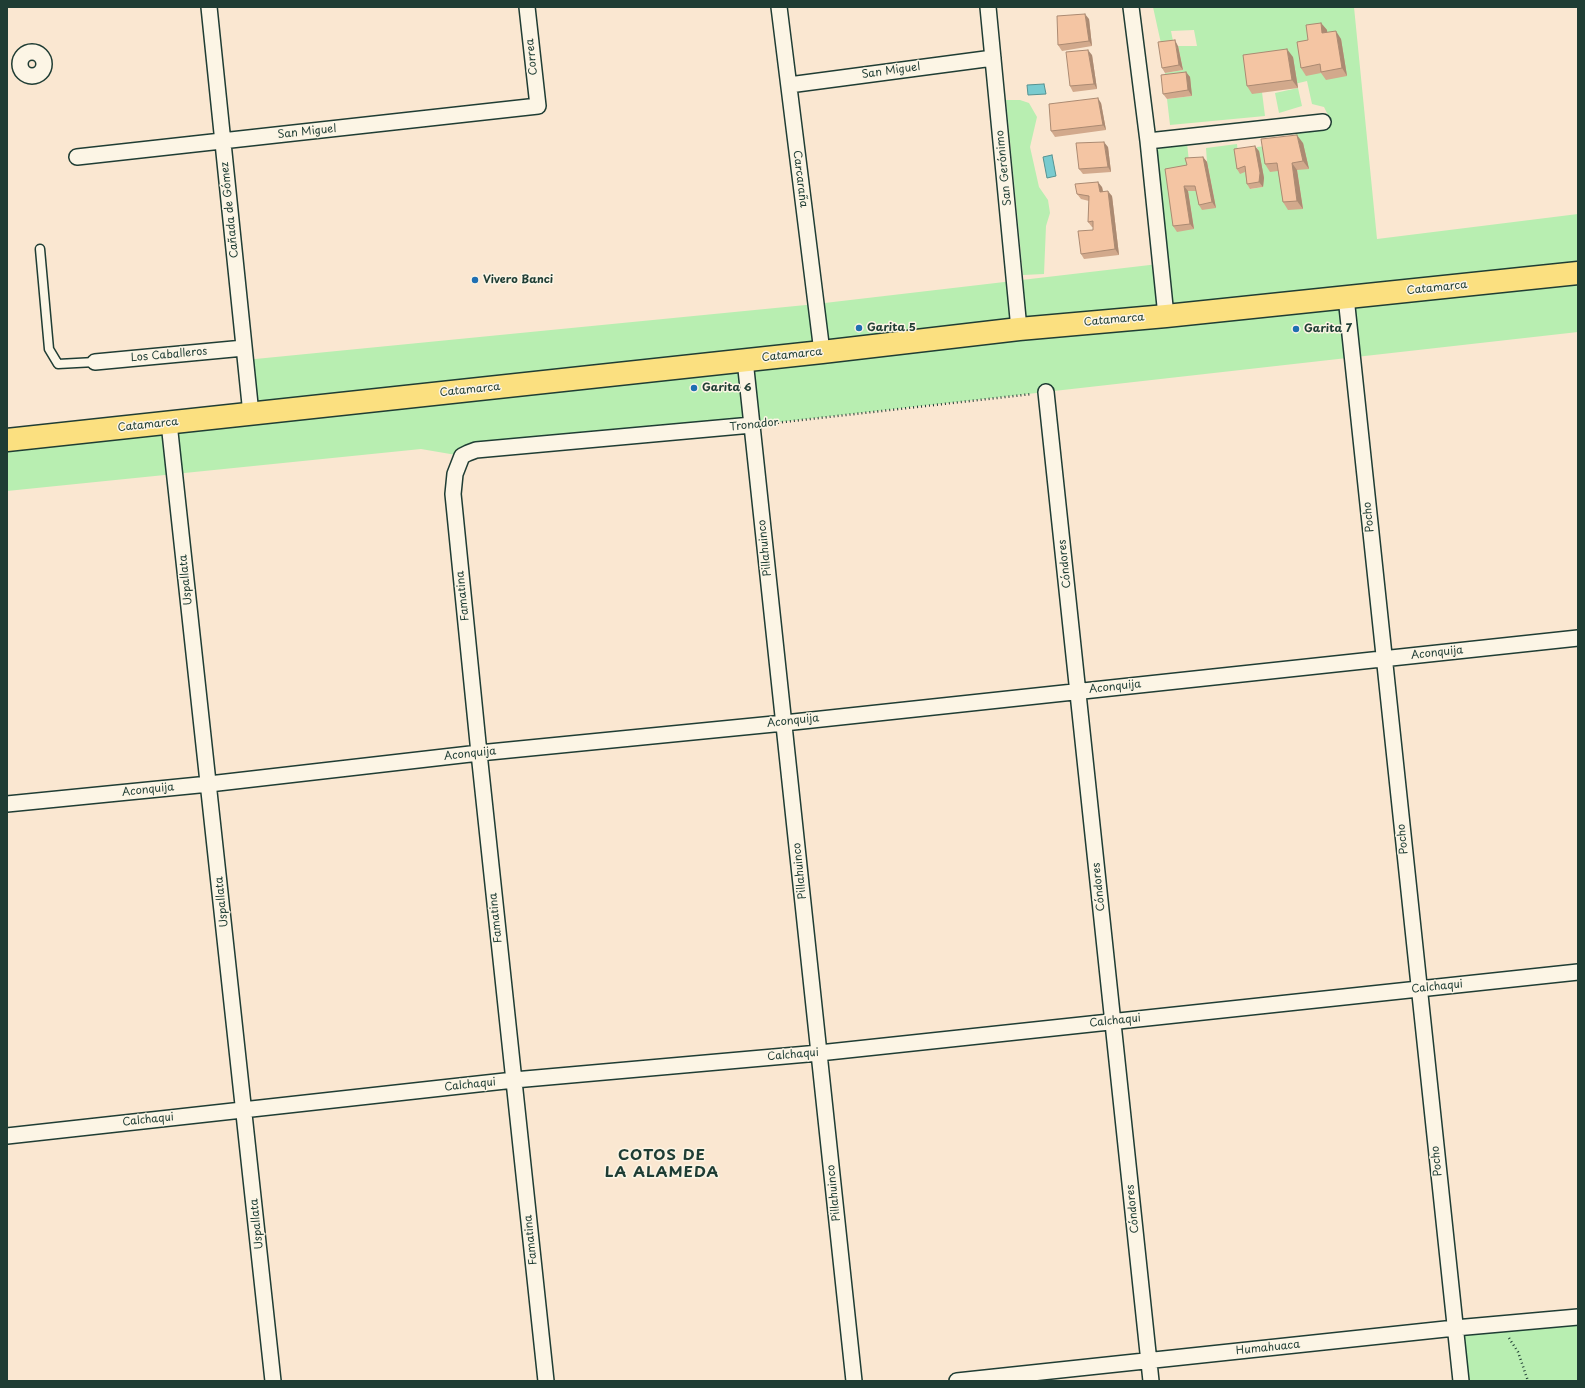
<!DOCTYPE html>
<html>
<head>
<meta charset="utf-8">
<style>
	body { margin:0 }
	#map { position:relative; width:1585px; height:1388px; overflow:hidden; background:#fae7d1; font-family:"Playpen Sans",sans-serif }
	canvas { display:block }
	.frame { position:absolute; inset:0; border:8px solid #1f3d34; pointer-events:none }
</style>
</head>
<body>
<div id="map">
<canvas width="1585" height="1388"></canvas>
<div class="frame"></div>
</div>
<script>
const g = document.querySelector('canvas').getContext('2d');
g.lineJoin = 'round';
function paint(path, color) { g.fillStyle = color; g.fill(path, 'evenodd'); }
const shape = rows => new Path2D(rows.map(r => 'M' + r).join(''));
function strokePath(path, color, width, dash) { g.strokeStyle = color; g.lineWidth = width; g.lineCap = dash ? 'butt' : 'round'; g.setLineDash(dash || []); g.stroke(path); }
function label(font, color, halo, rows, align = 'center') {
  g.font = font + ' "Playpen Sans",sans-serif'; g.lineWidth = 3; g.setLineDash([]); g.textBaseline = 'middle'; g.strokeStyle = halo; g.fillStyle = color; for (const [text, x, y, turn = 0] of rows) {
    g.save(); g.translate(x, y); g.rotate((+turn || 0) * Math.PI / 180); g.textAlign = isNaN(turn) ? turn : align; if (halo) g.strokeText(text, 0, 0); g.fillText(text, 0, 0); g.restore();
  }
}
paint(shape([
	[1153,7,1354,7,1377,239,1578,214,1578,332,752,425,462,456,421,449,7,491,7,440,251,414,245,360,816,304,1167,263,1156,146,1187,143,1190,171,1169,174,1194,229,1188,191,1198,191,1216,208,1207,162,1206,148,1237,144,1238,154,1248,172,1251,189,1263,187,1257,147,1267,146,1282,170,1303,209,1297,170,1298,143,1295,133,1302,132,1323,131,1331,121,1324,107,1312,104,1307,81,1253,94,1262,92,1265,116,1170,125,1167,99,1192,96,1165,80,1165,73,1183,70,1178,46,1197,46,1194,30,1171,31,1174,46,1162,48],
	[1298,88,1302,106,1279,113,1275,93],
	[1006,100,1020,100,1029,103,1037,117,1030,147,1039,187,1048,200,1050,213,1046,226,1044,274,1023,275],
	[1578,1317,1578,1381,1461,1381,1455,1328]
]), '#b8eeb1');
const water = shape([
	[1044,84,1046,94,1028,95,1027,85,1044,84],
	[1052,155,1056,176,1047,178,1043,157,1052,155]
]);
paint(water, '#79cbcf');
strokePath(water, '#559291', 1);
const service = shape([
	[40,249,49,349,58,364,95,362]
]);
const minor = shape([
	[209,7,251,414],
	[779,7,822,352],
	[988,7,1019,329],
	[1131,7,1148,141,1166,316],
	'20 64a12 12 0 1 1 24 0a12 12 0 1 1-24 0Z',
	[789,85,993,58],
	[1148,141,1323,122],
	[77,157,538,106,527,7],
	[1346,297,1461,1381],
	[745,360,854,1381],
	[95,362,244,348],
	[1046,392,1151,1381],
	[169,423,273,1381],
	[7,804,209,784,479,753,784,723,1578,638],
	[7,1136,514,1080,819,1053,1578,972],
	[546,1381,479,753,453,494,455,474,462,456,468,453,476,450,752,425],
	[957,1381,1455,1328,1578,1317]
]);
const primary = shape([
	[7,440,822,352,1019,329,1166,316,1578,273]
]);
strokePath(service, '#1f3d34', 11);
strokePath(minor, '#1f3d34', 18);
strokePath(primary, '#1f3d34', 25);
strokePath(shape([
	[766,424,1032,394],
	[1509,1338,1518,1352,1528,1381]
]), '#1f3d34', 2.5, [1, 3]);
strokePath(service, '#fcf5e5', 8);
strokePath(minor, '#fcf5e5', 15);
strokePath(primary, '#fbe080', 22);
paint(shape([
	[1089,19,1092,46,1062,51,1058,45],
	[1321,23,1327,30,1327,32,1341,39,1347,76,1326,80,1321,73,1306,76,1301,68,1308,40],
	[1178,46,1183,70,1165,73,1162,68],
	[1092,55,1097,89,1073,92,1070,86],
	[1293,57,1298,88,1252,94,1247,86],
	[1186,72,1190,77,1192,96,1167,99,1163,94],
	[1101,103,1106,130,1055,137,1051,131],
	[1303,143,1309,169,1297,170,1303,209,1288,210,1283,202,1278,171,1270,172,1265,164],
	[1108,147,1111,172,1083,174,1079,169],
	[1259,151,1264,178,1263,187,1250,189,1247,184,1245,172,1240,174,1237,169],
	[1203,157,1207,162,1216,208,1202,210,1199,205,1196,191,1188,191,1194,229,1177,232,1173,226,1187,165],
	[1102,187,1103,191,1112,196,1119,255,1084,259,1081,254,1093,230,1093,227,1092,227,1088,222,1089,201,1081,199,1077,194]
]), '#d2a98c');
paint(shape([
	[1085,14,1089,19,1092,46,1089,41],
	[1321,23,1327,30,1328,40,1322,33],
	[1336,31,1341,39,1347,76,1342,68],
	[1175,40,1178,46,1183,70,1179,65],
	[1287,49,1293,57,1298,88,1292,80],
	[1088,50,1092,55,1097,89,1094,84],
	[1186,72,1190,77,1192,96,1188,90],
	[1098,98,1101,103,1106,130,1103,125],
	[1297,135,1303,143,1309,169,1303,161],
	[1104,142,1108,147,1111,172,1108,167],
	[1255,146,1259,151,1264,178,1263,187,1259,182],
	[1203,157,1207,162,1216,208,1212,202],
	[1292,163,1297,170,1303,209,1297,201],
	[1098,182,1102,187,1104,197,1100,192],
	[1184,186,1188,191,1194,229,1190,224],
	[1108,191,1112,196,1119,255,1115,249]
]), '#ab8a72');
const building = shape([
	[1085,14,1089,41,1058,45,1057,16,1085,14],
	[1321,23,1322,33,1336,31,1342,68,1321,72,1320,64,1301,68,1297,42,1308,40,1306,25,1321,23],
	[1175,40,1179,65,1162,68,1158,42,1175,40],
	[1287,49,1292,80,1247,86,1243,55,1287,49],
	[1088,50,1094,84,1070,86,1066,52,1088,50],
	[1186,72,1188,90,1163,94,1161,75,1186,72],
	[1098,98,1103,125,1051,131,1049,104,1098,98],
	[1297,135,1303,161,1292,163,1297,201,1283,202,1277,163,1265,164,1261,139,1297,135],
	[1104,142,1108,167,1079,169,1076,143,1104,142],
	[1255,146,1260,173,1259,182,1247,184,1245,166,1237,169,1234,149,1255,146],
	[1203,157,1212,202,1199,205,1195,186,1184,186,1190,224,1173,226,1165,169,1187,165,1185,158,1203,157],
	[1098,182,1100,192,1108,191,1115,249,1081,254,1078,231,1093,230,1093,221,1088,222,1089,196,1077,194,1075,184,1098,182]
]);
paint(building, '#f4c5a3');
strokePath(building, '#ab8a72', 1);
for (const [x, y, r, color] of [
	[475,280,4,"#1f6fb2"],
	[859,328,4,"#1f6fb2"],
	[1296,329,4,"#1f6fb2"],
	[694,388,4,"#1f6fb2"]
]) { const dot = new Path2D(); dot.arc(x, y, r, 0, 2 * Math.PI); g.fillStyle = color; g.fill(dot); strokePath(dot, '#fcf5e5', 1.5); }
label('11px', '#1f3d34', '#fcf5e5', [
	["Correa",532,57,-96],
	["San Miguel",891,71,-8],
	["San Miguel",307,132,-6],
	["San Gerónimo",1004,168,-96],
	["Carcaraña",800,179,83],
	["Cañada de Gómez",230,210,-96],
	["Catamarca",1437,288,-6],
	["Catamarca",1114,320,-5],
	["Los Caballeros",169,355,-5],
	["Catamarca",792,355,-6],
	["Catamarca",470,390,-6],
	["Catamarca",148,425,-6],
	["Tronador",754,425,-6],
	["Pocho",1369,517,-96],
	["Pillahuinco",765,548,-96],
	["Cóndores",1065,564,-96],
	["Uspallata",186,580,-96],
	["Famatina",463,596,-96],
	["Aconquija",1437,653,-6],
	["Aconquija",1115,687,-6],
	["Aconquija",793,721,-6],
	["Aconquija",470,754,-6],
	["Aconquija",148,790,-6],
	["Pocho",1403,839,-96],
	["Pillahuinco",800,871,-96],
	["Cóndores",1099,887,-96],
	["Uspallata",222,902,-96],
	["Famatina",496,918,-96],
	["Calchaqui",1437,987,-6],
	["Calchaqui",1115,1021,-6],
	["Calchaqui",793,1055,-5],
	["Calchaqui",470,1085,-6],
	["Calchaqui",148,1120,-6],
	["Pocho",1437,1161,-96],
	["Pillahuinco",834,1193,-96],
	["Cóndores",1133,1209,-96],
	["Uspallata",257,1224,-96],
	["Famatina",531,1240,-96],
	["Humahuaca",1268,1348,-6]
]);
label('bold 11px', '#1f3d34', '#fcf5e5', [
	["Vivero Banci",483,280],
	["Garita 5",867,328],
	["Garita 7",1304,329],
	["Garita 6",702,388]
], 'left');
g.letterSpacing = '1px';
label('bold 15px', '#1f3d34', '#fcf5e5', [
	["COTOS DE",662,1156],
	["LA ALAMEDA",662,1173]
]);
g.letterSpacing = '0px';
</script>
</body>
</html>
